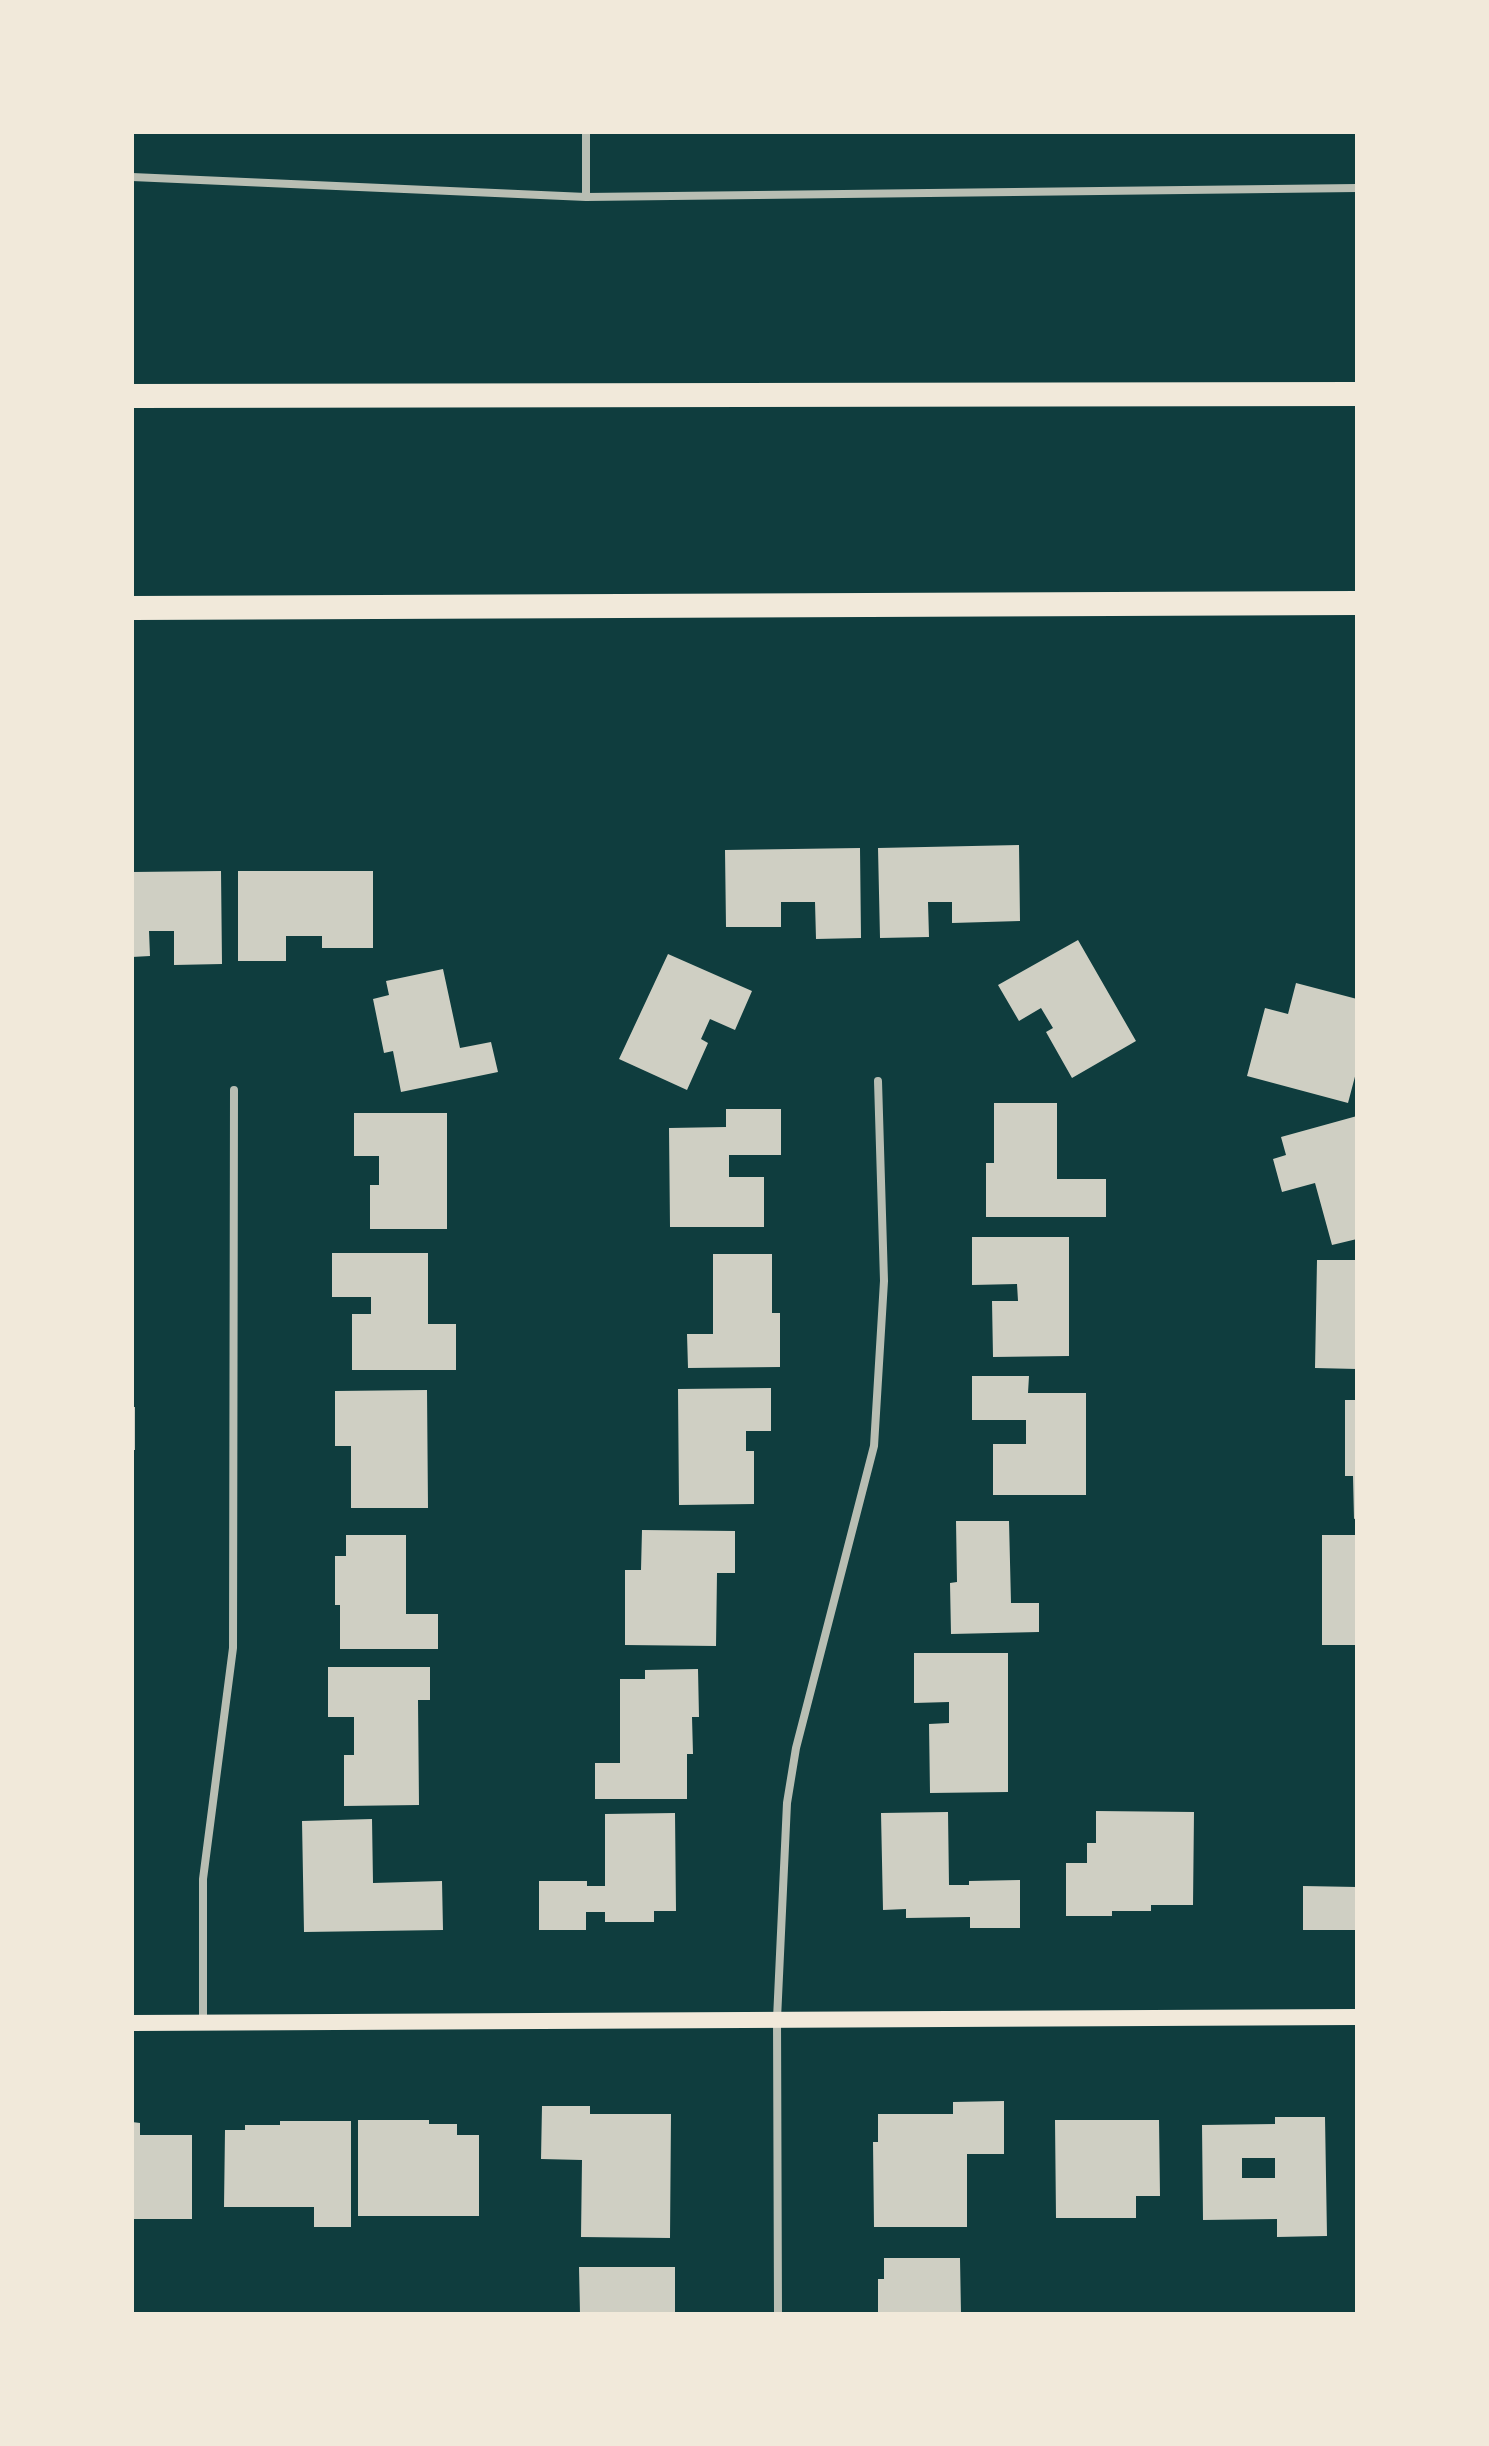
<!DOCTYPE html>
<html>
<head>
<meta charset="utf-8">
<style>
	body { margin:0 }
	#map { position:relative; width:1489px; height:2446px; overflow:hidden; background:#0f3d3e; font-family:"Asap Condensed",sans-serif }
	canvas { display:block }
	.frame { position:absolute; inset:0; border:134px solid #f1e9da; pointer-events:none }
</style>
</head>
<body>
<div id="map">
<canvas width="1489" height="2446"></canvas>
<div class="frame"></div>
</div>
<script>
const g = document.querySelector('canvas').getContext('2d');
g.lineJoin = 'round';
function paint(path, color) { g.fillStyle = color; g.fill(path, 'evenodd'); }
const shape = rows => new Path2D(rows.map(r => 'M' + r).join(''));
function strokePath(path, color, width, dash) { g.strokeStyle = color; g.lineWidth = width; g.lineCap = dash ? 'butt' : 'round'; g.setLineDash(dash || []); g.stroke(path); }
paint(shape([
	[1019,845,1020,921,952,923,952,902,928,902,929,937,880,938,878,848],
	[860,848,861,938,816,939,815,902,781,902,781,927,726,927,725,850],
	[221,871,222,964,174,965,174,931,149,931,150,956,132,957,132,872],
	[238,871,373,871,373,948,322,948,322,936,286,936,286,961,238,961],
	[1078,940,1136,1041,1072,1078,1046,1032,1053,1028,1041,1008,1019,1021,998,985],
	[668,954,752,991,735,1030,710,1019,701,1039,708,1043,687,1090,619,1059],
	[443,969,460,1048,491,1042,498,1072,401,1092,393,1051,384,1053,373,999,389,995,386,981],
	[1296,983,1357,999,1357,1069,1348,1103,1247,1076,1265,1008,1288,1014],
	[994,1103,1057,1103,1057,1179,1106,1179,1106,1217,986,1217,986,1163,994,1163],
	[726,1109,781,1109,781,1155,729,1155,729,1177,764,1177,764,1227,670,1227,669,1128,726,1127],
	[354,1113,447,1113,447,1229,370,1229,370,1185,379,1185,379,1156,354,1156],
	[1357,1116,1357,1239,1332,1245,1315,1183,1282,1192,1273,1159,1286,1155,1281,1137],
	[972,1237,1069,1237,1069,1356,993,1357,992,1301,1018,1301,1017,1284,972,1285],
	[332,1253,428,1253,428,1324,456,1324,456,1370,352,1370,352,1314,371,1314,371,1297,332,1297],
	[713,1254,772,1254,772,1313,780,1313,780,1367,688,1368,687,1334,713,1334],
	[1317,1260,1357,1260,1357,1369,1315,1368],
	[972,1376,1029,1376,1028,1393,1086,1393,1086,1495,993,1495,993,1444,1026,1444,1026,1420,972,1420],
	[771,1388,771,1431,746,1431,746,1451,754,1451,754,1504,679,1505,678,1389],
	[427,1390,428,1508,351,1508,351,1446,335,1446,335,1391],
	[1345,1400,1357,1400,1357,1518,1354,1519,1353,1476,1345,1476],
	[132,1407,135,1407,135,1450,132,1450],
	[956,1521,1009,1521,1011,1603,1039,1603,1039,1632,951,1634,950,1583,957,1582],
	[642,1530,735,1531,735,1573,717,1573,716,1646,625,1645,625,1570,641,1570],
	[346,1535,406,1535,406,1614,438,1614,438,1649,340,1649,340,1605,335,1605,335,1556,346,1556],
	[1322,1535,1357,1535,1357,1645,1322,1645],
	[914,1653,1008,1653,1008,1792,930,1793,929,1724,949,1723,949,1702,914,1703],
	[328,1667,430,1667,430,1700,418,1700,419,1805,344,1806,344,1755,354,1755,354,1717,328,1717],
	[698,1669,699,1717,692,1717,693,1754,687,1754,687,1799,595,1799,595,1763,620,1763,620,1679,645,1679,645,1670],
	[1096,1811,1194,1812,1193,1905,1151,1905,1151,1911,1112,1911,1112,1916,1066,1916,1066,1863,1087,1863,1087,1843,1096,1843],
	[948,1812,949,1885,969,1885,969,1881,1020,1880,1020,1928,970,1928,970,1917,906,1918,906,1909,883,1910,881,1813],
	[675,1813,676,1911,654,1911,654,1922,605,1922,605,1912,586,1912,586,1930,539,1930,539,1881,587,1881,587,1886,605,1886,605,1814],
	[372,1819,373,1883,442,1881,443,1930,304,1932,302,1821],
	[1303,1886,1357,1887,1357,1930,1303,1930],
	[1004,2101,1004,2154,967,2154,967,2227,874,2227,873,2142,878,2142,878,2114,953,2114,953,2102],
	[542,2106,590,2106,590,2114,671,2114,670,2238,581,2237,582,2160,541,2159],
	[1275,2117,1325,2117,1327,2236,1277,2237,1277,2219,1203,2220,1202,2125,1275,2124],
	[1242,2158,1275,2158,1275,2178,1242,2178],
	[358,2120,429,2120,429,2124,457,2124,457,2135,479,2135,479,2216,358,2216],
	[1055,2120,1159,2120,1160,2196,1136,2196,1136,2218,1056,2218],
	[280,2121,351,2121,351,2227,314,2227,314,2207,224,2207,225,2130,245,2130,245,2125,280,2125],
	[132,2122,140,2123,140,2135,192,2135,192,2219,132,2219],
	[884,2258,960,2258,961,2314,878,2314,878,2279,884,2279],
	[579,2267,675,2267,675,2314,580,2314]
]), '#cfcfc3');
strokePath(shape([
	[132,177,586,197,1357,188],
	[586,197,586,132],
	[203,2022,203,1879,233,1648,234,1090],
	[778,2314,777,2019,787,1803,796,1748,874,1446,884,1281,878,1081]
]), '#b8beb3', 8);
strokePath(shape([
	[132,2023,1357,2017]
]), '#f1e9da', 16);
strokePath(shape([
	[132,396,1357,394],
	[132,608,1357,603]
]), '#f1e9da', 24);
</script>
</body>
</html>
